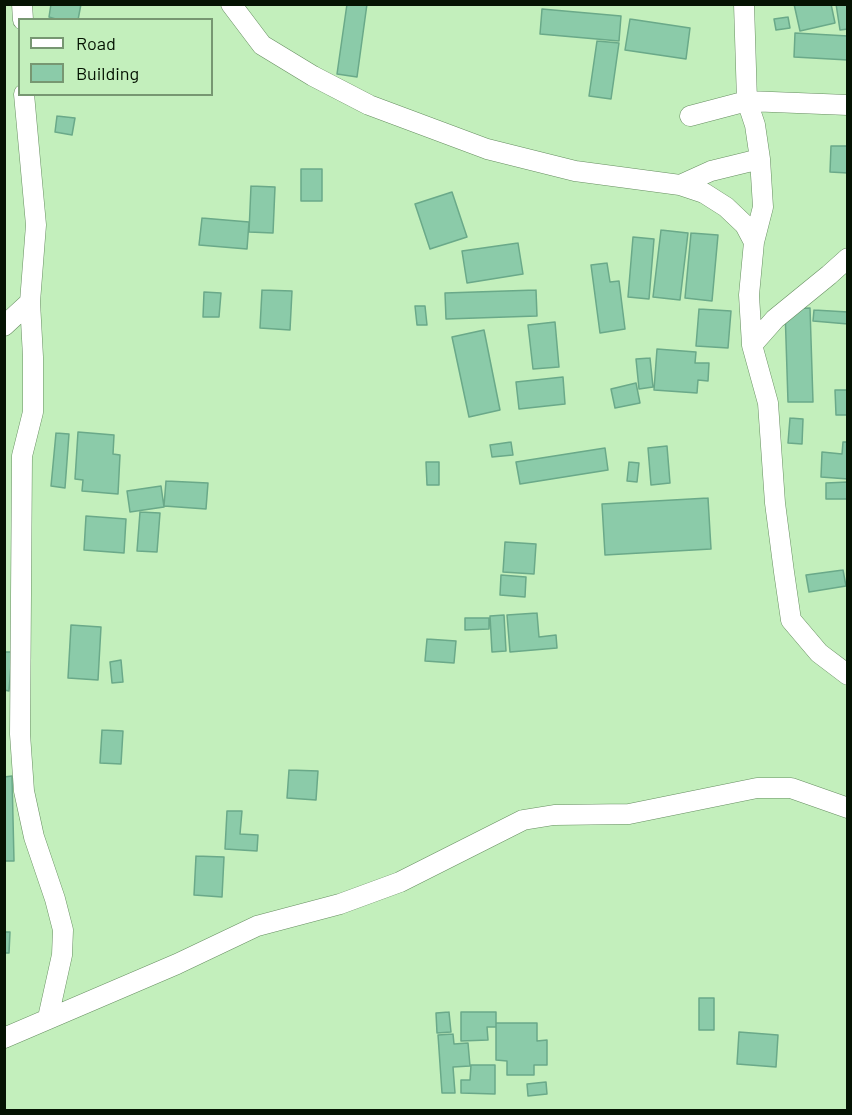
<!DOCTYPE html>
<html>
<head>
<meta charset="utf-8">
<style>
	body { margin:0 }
	#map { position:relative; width:852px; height:1115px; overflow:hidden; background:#c3efbc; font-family:Barlow,sans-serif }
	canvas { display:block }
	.frame { position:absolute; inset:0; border:6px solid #051303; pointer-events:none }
	.legend { position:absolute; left:18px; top:18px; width:195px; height:78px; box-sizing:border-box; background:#c3efbc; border:2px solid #779772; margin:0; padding:8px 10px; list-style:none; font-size:18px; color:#051303 }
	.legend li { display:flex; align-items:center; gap:12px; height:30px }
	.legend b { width:30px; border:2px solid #779772 }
</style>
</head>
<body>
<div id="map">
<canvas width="852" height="1115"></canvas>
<div class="frame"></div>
<ul class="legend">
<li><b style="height:8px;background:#fff"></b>Road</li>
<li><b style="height:16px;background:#8bcba9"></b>Building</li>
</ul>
</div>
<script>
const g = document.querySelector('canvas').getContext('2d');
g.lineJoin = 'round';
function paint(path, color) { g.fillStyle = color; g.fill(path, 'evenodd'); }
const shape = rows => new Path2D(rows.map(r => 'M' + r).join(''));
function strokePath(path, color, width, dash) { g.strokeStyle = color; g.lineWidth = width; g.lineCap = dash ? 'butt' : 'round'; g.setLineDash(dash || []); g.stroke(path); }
const building = shape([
	[51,4,81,4,78,20,59,20,49,17,51,4],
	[347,4,367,4,357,77,337,74,347,4],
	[794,4,831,4,835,23,800,31,794,4],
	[836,4,848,4,848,29,840,30,836,4],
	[542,9,621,16,619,41,540,34,542,9],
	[788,17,790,28,776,30,774,19,788,17],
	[630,19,690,28,686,59,625,50,630,19],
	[795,33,848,36,848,60,794,57,795,33],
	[597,41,619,43,611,99,589,96,597,41],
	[57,116,75,118,72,135,55,132,57,116],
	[831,146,848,146,848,173,830,172,831,146],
	[301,169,322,169,322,201,301,201,301,169],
	[251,186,275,187,273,233,249,232,251,186],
	[452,192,467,237,430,249,415,204,452,192],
	[202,218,249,222,247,249,199,245,202,218],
	[661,230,688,233,680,300,653,297,661,230],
	[691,233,718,235,712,301,685,298,691,233],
	[633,237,654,239,649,299,628,297,633,237],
	[518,243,523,274,467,283,462,251,518,243],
	[607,263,610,282,619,281,625,329,600,333,591,265,607,263],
	[262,290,292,291,290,330,260,328,262,290],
	[536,290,537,316,446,319,445,293,536,290],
	[204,292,221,293,219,317,203,317,204,292],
	[415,306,425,306,427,325,417,325,415,306],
	[810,308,813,402,788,402,785,309,810,308],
	[699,309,731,311,728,348,696,346,699,309],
	[814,310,848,312,848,324,813,321,814,310],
	[555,322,559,367,533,369,528,325,555,322],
	[484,330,500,410,469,417,452,337,484,330],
	[657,349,696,352,695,363,709,363,708,381,698,380,697,393,654,390,657,349],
	[650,358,653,387,639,389,636,359,650,358],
	[563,377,565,404,519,409,516,382,563,377],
	[636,383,640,403,615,408,611,389,636,383],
	[835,390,848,390,848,415,836,415,835,390],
	[790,418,803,419,802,444,788,443,790,418],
	[78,432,114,435,113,454,120,455,118,494,82,491,83,480,75,479,78,432],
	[56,433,69,434,65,488,51,486,56,433],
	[511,442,513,455,492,457,490,445,511,442],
	[843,442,848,442,848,479,821,477,822,452,842,454,843,442],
	[667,446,670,483,651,485,648,448,667,446],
	[605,448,608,470,520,484,516,462,605,448],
	[426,462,439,462,439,485,427,485,426,462],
	[629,462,639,463,637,482,627,481,629,462],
	[166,481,208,483,206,509,164,506,166,481],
	[848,482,848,499,826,499,826,483,848,482],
	[161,486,164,507,130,512,127,491,161,486],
	[708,498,711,549,605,555,602,504,708,498],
	[140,512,160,513,157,552,137,551,140,512],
	[86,516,126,519,124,553,84,550,86,516],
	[505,542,536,544,534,574,503,572,505,542],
	[843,570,846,586,809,592,806,575,843,570],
	[501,575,526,577,525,597,500,595,501,575],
	[537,613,539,637,556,635,557,648,510,652,507,615,537,613],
	[504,615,506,651,492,652,490,616,504,615],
	[465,618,489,618,489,629,465,630,465,618],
	[71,625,101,627,98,680,68,678,71,625],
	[427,639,456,641,454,663,425,661,427,639],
	[4,652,12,652,9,691,4,690,4,652],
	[121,660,123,682,112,683,110,662,121,660],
	[102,730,123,731,121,764,100,763,102,730],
	[289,770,318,771,316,800,287,798,289,770],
	[12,776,14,861,4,861,4,777,12,776],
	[227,811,242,811,240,834,258,835,257,851,225,849,227,811],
	[196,856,224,857,222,897,194,895,196,856],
	[4,932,10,932,9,953,4,953,4,932],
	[699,998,714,998,714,1030,699,1030,699,998],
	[449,1012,451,1032,437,1033,436,1013,449,1012],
	[461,1012,496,1012,496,1027,487,1027,488,1040,461,1041,461,1012],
	[496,1023,537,1023,537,1041,547,1040,547,1065,534,1065,534,1075,507,1075,507,1061,496,1060,496,1023],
	[739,1032,778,1035,776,1067,737,1064,739,1032],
	[453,1034,454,1044,468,1043,470,1066,453,1067,455,1093,442,1093,438,1035,453,1034],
	[471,1065,495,1065,495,1094,461,1093,461,1080,470,1080,471,1065],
	[546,1082,547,1094,528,1096,527,1084,546,1082]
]);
paint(building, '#8bcba9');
strokePath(building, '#6aa989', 1.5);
const street = shape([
	[22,4,23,20],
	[231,4,262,45,313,76,369,105,487,149,575,171,680,185,704,193,726,207,745,225,754,242],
	[744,4,747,101,755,125,760,159,763,207,754,242,749,295,752,345,768,403,775,503,784,572,791,620,819,653,848,675],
	[24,94,36,225,30,302,33,357,33,412,22,456,20,734,24,791,34,837,55,899,63,930,62,955,48,1018],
	[690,116,747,101,848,105],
	[680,185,711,171,760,159],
	[4,326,30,302],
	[752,345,775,319,829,275,848,258],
	[4,1038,177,964,257,926,340,904,400,882,523,820,554,815,629,814,757,788,791,788,848,808]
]);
strokePath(street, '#668e60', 21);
strokePath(street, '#fff', 20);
</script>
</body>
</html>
